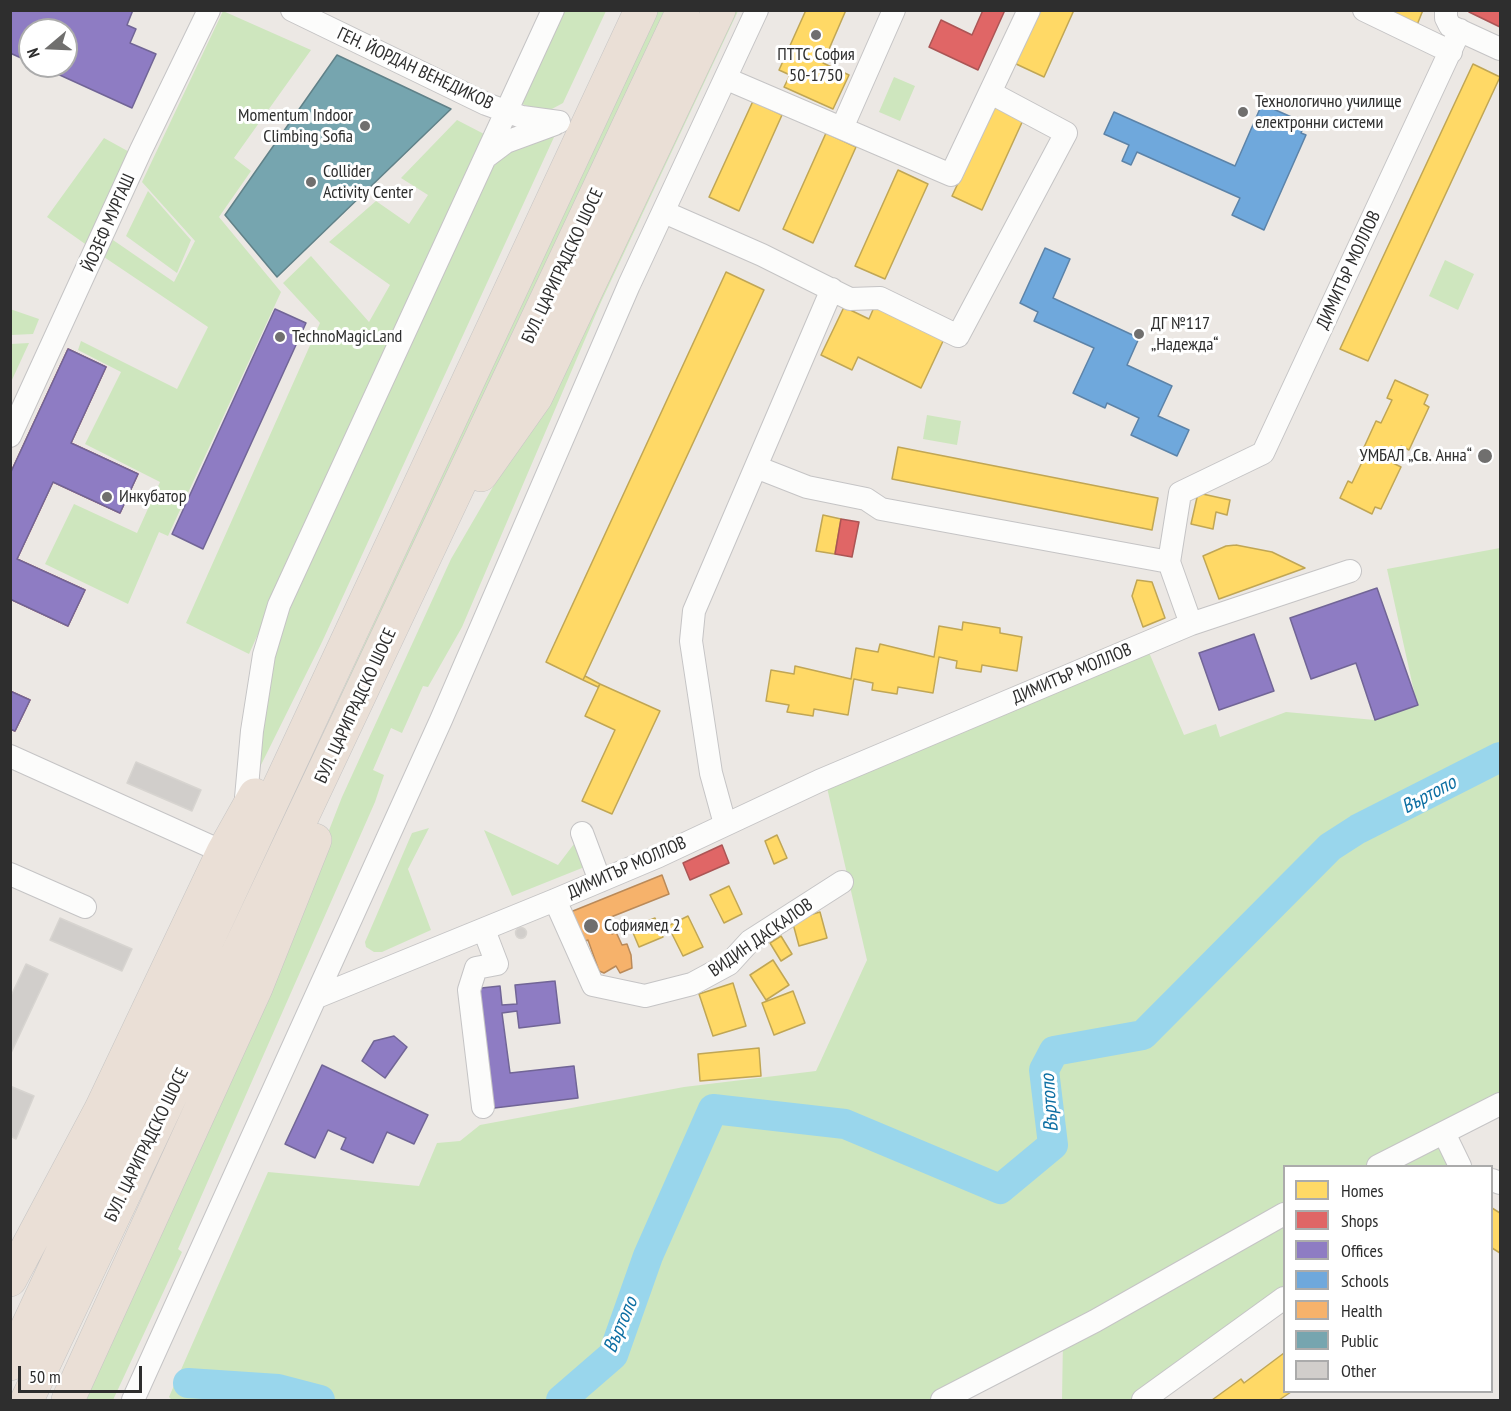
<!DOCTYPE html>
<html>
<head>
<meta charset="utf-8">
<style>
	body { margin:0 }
	#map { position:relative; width:1511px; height:1411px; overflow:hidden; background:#ece8e4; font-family:"PT Sans Narrow",sans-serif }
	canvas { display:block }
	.frame { position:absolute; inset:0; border:12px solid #2e2e2e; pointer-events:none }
	.legend { position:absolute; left:1283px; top:1165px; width:210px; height:228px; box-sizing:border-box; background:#fff; border:2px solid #ababab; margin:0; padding:8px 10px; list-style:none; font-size:18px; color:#2e2e2e }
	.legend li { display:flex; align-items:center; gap:12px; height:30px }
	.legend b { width:30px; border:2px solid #ababab }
	.north { position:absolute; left:18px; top:18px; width:60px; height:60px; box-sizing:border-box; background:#fff; border:2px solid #ababab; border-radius:50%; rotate:251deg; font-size:16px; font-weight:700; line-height:24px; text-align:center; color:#2e2e2e }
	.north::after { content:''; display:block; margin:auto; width:21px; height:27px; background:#706f6e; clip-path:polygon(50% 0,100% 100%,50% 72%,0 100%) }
	.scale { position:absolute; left:18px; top:1366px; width:124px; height:27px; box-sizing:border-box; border:3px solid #2e2e2e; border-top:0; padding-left:8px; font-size:18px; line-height:21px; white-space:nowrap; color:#2e2e2e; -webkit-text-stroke:4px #fff; paint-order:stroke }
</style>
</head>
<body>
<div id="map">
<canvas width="1511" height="1411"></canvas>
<div class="frame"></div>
<ul class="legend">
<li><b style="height:16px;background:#ffd966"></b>Homes</li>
<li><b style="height:16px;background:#e06666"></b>Shops</li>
<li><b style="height:16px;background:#8e7cc3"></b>Offices</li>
<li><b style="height:16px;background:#6fa8dc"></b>Schools</li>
<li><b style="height:16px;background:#f6b26b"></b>Health</li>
<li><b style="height:16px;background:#76a5af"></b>Public</li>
<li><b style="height:16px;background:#d1cecb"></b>Other</li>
</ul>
<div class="north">N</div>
<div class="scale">50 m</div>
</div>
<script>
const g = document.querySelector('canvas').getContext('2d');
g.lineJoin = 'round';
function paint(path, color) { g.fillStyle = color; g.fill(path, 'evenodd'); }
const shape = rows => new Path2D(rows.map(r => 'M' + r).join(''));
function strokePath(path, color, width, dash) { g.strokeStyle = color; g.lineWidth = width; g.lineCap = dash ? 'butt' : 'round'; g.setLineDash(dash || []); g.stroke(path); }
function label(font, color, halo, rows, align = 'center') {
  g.font = font + ' "PT Sans Narrow",sans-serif'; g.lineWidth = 6; g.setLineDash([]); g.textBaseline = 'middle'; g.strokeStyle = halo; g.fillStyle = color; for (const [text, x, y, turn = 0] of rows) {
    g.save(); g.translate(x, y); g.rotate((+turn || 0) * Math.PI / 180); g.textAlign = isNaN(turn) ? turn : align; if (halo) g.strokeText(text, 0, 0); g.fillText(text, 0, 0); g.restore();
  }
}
paint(shape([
	[223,11,311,50,234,158,251,171,219,217,281,292,168,536,159,532,128,604,45,564,74,504,137,533,160,482,85,444,121,372,78,350,81,341,177,389,208,327,104,257,113,240,174,282,195,241,142,182],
	[562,11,606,11,563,103,550,110,540,110,519,103],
	[657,11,667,11,301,782,301,781],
	[730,11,738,11,601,302,462,627,428,687,423,686,402,733,391,728,373,770,384,775,375,802,178,1249,182,1252,113,1400,77,1400,310,879,342,797,451,559,547,394],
	[894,77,915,86,900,121,879,112],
	[457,120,484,134,249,654,186,623,320,323,283,283,311,256,369,322,390,285,329,242,376,201,409,224,428,195,401,178],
	[555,135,322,642,256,775,278,631,492,168,512,148],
	[104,138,133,154,88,246,47,217],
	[148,191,191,240,177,273,126,236],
	[1445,260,1474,274,1458,310,1429,296],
	[10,309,39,319,33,334,11,335],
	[29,343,11,382,11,344],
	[927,415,961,421,957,445,923,439],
	[1500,548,1500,1104,1444,1133,1460,1166,1284,1166,1284,1298,1143,1400,1062,1400,1063,1339,942,1400,172,1400,169,1397,268,1172,419,1186,437,1143,460,1141,480,1125,684,1087,816,1071,867,960,825,779,1145,643,1184,735,1216,724,1220,737,1286,712,1375,720,1417,705,1387,569],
	[429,828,408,869,431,930,382,952,374,952,366,947,365,942,412,833],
	[484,830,558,865,577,840,587,866,512,896]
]), '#cee6be');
const homes = shape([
	[806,10,846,10,823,63,849,75,833,109,784,87,790,75,779,70,806,10],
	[1038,10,1074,10,1044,77,1014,63,1038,10],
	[1387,10,1423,10,1417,25,1387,10],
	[1473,64,1500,77,1368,361,1340,349,1473,64],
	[753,101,782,115,739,211,709,197,753,101],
	[995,104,1024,118,982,210,952,196,995,104],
	[826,133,856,147,813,243,783,229,826,133],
	[898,170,928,184,885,279,855,266,898,170],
	[726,272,764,290,583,680,546,662,726,272],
	[875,305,944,339,921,388,858,357,852,370,821,355,844,307,869,319,875,305],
	[1395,380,1428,395,1424,404,1429,407,1409,450,1401,446,1393,463,1401,467,1381,509,1375,507,1372,514,1340,498,1348,481,1352,483,1364,458,1360,456,1376,421,1381,423,1392,400,1387,398,1395,380],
	[898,447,1158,498,1152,530,892,479,898,447],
	[1198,493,1230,500,1227,515,1216,512,1213,529,1191,524,1198,493],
	[823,515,841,519,835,554,816,551,823,515],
	[1236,545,1272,552,1305,568,1219,599,1203,556,1226,546,1236,545],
	[1137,580,1152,582,1165,618,1143,627,1132,596,1137,580],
	[963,622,1000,628,1000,633,1022,637,1017,671,982,665,981,672,956,668,957,661,939,657,933,693,898,687,897,694,872,690,873,683,854,679,848,715,814,709,813,716,787,712,789,705,766,701,771,670,794,674,795,666,851,679,856,648,878,652,880,644,934,657,939,626,962,630,963,622],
	[585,676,600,684,598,687,583,680,585,676],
	[600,684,660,711,612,814,582,801,615,730,585,716,600,684],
	[777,835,787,858,774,864,765,841,777,835],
	[729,886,742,914,724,923,710,895,729,886],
	[820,912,827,938,799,946,792,920,820,912],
	[688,916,703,947,683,956,668,926,688,916],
	[655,918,663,937,639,947,631,928,655,918],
	[781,936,792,954,781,961,770,943,781,936],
	[773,960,789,985,766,1000,750,975,773,960],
	[733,983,746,1026,713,1036,699,994,733,983],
	[793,991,805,1023,774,1035,762,1003,793,991],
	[759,1048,761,1076,700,1081,698,1054,759,1048],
	[1492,1208,1500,1213,1500,1253,1492,1248,1492,1208],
	[1284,1353,1284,1392,1291,1392,1279,1400,1212,1400,1241,1379,1244,1383,1284,1353]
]);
paint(homes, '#ffd966');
strokePath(homes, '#c0a655', 1.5);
const shops = shape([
	[983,10,1005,10,978,70,929,47,941,20,972,35,983,10],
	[1469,10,1500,10,1500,27,1469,12,1469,10],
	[68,349,106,367,71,443,138,474,120,513,53,482,17,559,85,590,68,626,10,599,10,474,68,349],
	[841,519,859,522,852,557,835,554,841,519],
	[10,691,30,700,15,731,10,729,10,691],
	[722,845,729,863,690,880,683,863,722,845]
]);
paint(shops, '#e06666');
strokePath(shops, '#ab5555', 1.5);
const offices = shape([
	[10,10,133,10,127,25,136,29,130,43,156,54,132,108,40,66,66,66,66,30,30,30,30,62,10,53,10,10],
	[275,309,306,323,203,549,172,534,275,309],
	[68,349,106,367,71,443,138,474,120,513,53,482,17,559,85,590,68,626,10,599,10,474,68,349],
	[1377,588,1418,705,1375,720,1356,663,1311,679,1290,618,1377,588],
	[1254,634,1274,691,1219,710,1199,653,1254,634],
	[10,691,30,700,15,731,10,729,10,691],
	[555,981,560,1023,519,1028,517,1011,502,1013,510,1073,574,1066,578,1098,486,1109,472,989,500,986,502,1005,517,1004,515,985,555,981],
	[394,1036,407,1047,385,1078,362,1061,374,1041,394,1036],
	[322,1065,428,1115,414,1144,387,1132,373,1163,341,1149,346,1138,328,1130,315,1158,285,1144,322,1065]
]);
paint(offices, '#8e7cc3');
strokePath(offices, '#716596', 1.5);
const schools = shape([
	[1262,104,1305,123,1301,133,1306,135,1264,230,1232,215,1240,198,1137,152,1131,165,1122,161,1129,145,1104,134,1114,112,1235,166,1262,104],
	[1045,248,1070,259,1053,298,1139,338,1127,365,1172,386,1158,416,1189,430,1177,456,1131,435,1139,418,1107,403,1105,408,1073,393,1094,348,1034,321,1038,312,1020,303,1045,248]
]);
paint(schools, '#6fa8dc');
strokePath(schools, '#5c83a8', 1.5);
const health = shape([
	[662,875,669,894,606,919,612,934,616,932,622,945,627,944,631,955,632,968,620,973,616,966,604,973,599,971,588,940,580,943,568,913,662,875]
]);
paint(health, '#f6b26b');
strokePath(health, '#ba8a59', 1.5);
const public = shape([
	[337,55,451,109,277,277,225,215,337,55]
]);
paint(public, '#76a5af');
strokePath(public, '#608188', 1.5);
strokePath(shape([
	[188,1383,278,1389,320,1400],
	[561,1400,613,1355,648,1256,713,1109,845,1124,1000,1189,1053,1145,1044,1070,1054,1051,1143,1035,1330,847,1358,829,1500,757]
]), '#99d6ec', 30);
const building = shape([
	[136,762,201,790,192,811,127,783,136,762],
	[60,918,132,949,122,971,50,940,60,918],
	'515.5 933a5.5 5.5 0 1 1 11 0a5.5 5.5 0 1 1-11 0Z',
	[26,964,48,974,11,1053,10,998,26,964],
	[10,1086,34,1096,16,1139,10,1136,10,1086]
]);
paint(building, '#d1cecb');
strokePath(building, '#d7d4d0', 1.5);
const minor = shape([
	[292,10,486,104,522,117,559,122],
	[1364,10,1451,52],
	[1446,10,1446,18,1450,26,1500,49],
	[727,79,951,175,1029,10],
	[842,128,894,10],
	[486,157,506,142,555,124],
	[664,212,762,255,850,299,880,298,958,336,1066,133,991,93],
	[10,436,141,150,209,10],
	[756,467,807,487,866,499,881,509,1169,562],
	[1191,624,1169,562,1180,493,1263,453,1460,30],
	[10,756,223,852],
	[245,809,252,731,264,655,279,605,553,10],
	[725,824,711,773,691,641,694,611,832,289],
	[582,833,600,881],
	[10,874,85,907],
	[555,900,593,985,645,996,692,984,729,964,750,941,842,882],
	[317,997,555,900,659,856,819,781,1191,624,1350,571],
	[483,1107,469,990,476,968,497,964,484,930],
	[1444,1133,1460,1166],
	[1378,1166,1500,1104],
	[1492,1180,1500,1183],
	[133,1400,441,720,629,285,757,10],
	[942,1400,1095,1321,1284,1214],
	[1143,1400,1284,1298]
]);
const highway = shape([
	[481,475,536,397,719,10],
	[10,1280,101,1109,223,852,255,795],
	[10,1364,641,10],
	[27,1400,683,10],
	[68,1400,256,988,315,840]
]);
strokePath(minor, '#c5c4c5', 24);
strokePath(highway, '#c6c5c4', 34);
strokePath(minor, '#fcfcfb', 22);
strokePath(highway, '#eadfd6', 33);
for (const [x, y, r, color] of [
	[816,35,6,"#706f6e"],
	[1243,112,6,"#706f6e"],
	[365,126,6,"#706f6e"],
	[311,182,6,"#706f6e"],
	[1139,334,6,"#706f6e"],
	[280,337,6,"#706f6e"],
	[1485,456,8,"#706f6e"],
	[107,497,6,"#706f6e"],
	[591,926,8,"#706f6e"]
]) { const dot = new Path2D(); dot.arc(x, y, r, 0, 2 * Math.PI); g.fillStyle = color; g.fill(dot); strokePath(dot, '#fff', 2); }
label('18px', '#2e2e2e', '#fff', [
	["ПТТС София",816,55,"center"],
	["50-1750",816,76,"center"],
	["Технологично училище",1255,102],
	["електронни системи",1255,123],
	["Momentum Indoor",353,116,"right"],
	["Climbing Sofia",353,137,"right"],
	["Collider",323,172],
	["Activity Center",323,193],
	["ДГ №117",1151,324],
	["„Надежда“",1151,345],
	["TechnoMagicLand",292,337],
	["УМБАЛ „Св. Анна“",1472,456,"right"],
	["Инкубатор",119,497],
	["Софиямед 2",604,926]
], 'left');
label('18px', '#2e2e2e', '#fff', [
	["ГЕН. ЙОРДАН ВЕНЕДИКОВ",415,69,25],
	["ЙОЗЕФ МУРГАШ",109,223,-66],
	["БУЛ. ЦАРИГРАДСКО ШОСЕ",563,266,-65],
	["ДИМИТЪР МОЛЛОВ",1349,270,-65],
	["ДИМИТЪР МОЛЛОВ",1072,674,-23],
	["БУЛ. ЦАРИГРАДСКО ШОСЕ",356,706,-65],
	["ДИМИТЪР МОЛЛОВ",627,868,-24],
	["ВИДИН ДАСКАЛОВ",761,938,-35],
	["БУЛ. ЦАРИГРАДСКО ШОСЕ",147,1145,-64]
]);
label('italic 20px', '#0d6fa3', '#fff', [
	["Въртопо",1429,795,-28],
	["Въртопо",1050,1103,-94],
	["Въртопо",621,1325,-67]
]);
</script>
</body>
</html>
